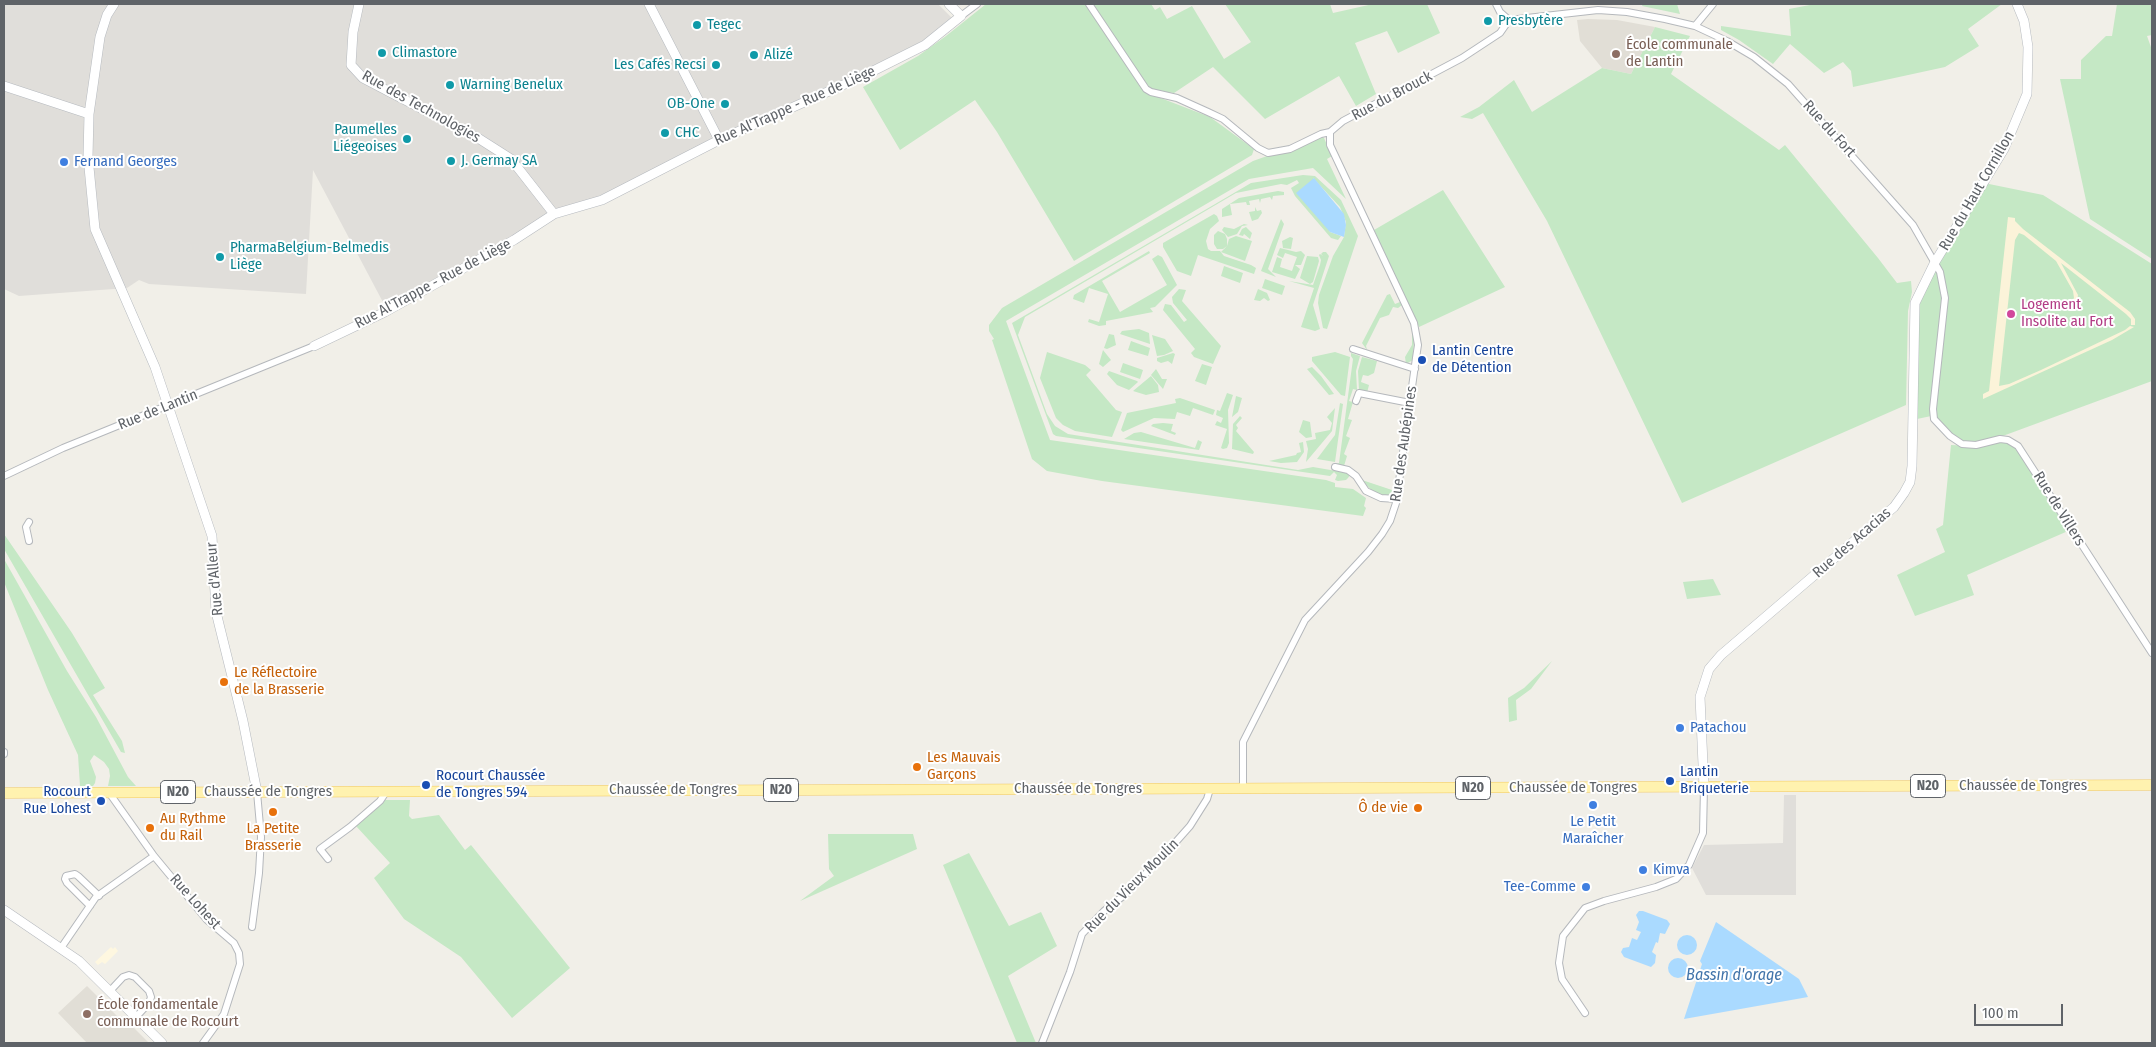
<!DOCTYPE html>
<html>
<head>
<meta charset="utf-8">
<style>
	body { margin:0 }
	#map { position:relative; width:2156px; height:1047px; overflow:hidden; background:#f1efe8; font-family:"Fira Sans Condensed",sans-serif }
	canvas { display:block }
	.frame { position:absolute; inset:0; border:5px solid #5f6368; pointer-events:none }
	.scale { position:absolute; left:1974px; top:1004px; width:89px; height:22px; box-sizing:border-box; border:2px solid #5f6368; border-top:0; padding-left:6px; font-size:15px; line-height:18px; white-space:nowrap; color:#5f6368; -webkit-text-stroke:4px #fff; paint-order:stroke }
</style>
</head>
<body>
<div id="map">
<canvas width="2156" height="1047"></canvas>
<div class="frame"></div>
<div class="scale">100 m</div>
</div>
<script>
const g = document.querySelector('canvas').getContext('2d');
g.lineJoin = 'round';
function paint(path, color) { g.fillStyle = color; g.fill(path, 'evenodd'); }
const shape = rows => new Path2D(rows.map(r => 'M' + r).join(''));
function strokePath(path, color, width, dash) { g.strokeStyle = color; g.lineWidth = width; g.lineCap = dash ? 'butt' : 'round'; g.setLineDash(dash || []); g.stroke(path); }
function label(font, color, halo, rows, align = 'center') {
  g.font = font + ' "Fira Sans Condensed",sans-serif'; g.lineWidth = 4; g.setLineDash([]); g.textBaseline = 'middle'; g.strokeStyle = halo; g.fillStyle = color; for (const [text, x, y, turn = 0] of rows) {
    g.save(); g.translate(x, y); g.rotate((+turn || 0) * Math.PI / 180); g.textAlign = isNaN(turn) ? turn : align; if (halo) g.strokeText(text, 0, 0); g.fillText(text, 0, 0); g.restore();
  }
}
paint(shape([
	[111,947,113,949,115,947,118,951,105,964,102,962,98,965,95,962]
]), '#fef7e0');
paint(shape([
	[4,4,938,4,952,18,922,45,556,217,385,306,313,170,306,294,149,284,139,280,127,288,19,296,4,289],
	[1784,795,1796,795,1796,895,1706,895,1692,868,1704,845,1783,843]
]), '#e0deda');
paint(shape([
	[1588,19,1617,20,1655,27,1631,74,1602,68,1580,41,1577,20],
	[87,986,119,1018,122,1016,149,1043,87,1043,58,1013]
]), '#e1ded6');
paint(shape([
	[986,4,1086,4,1145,92,1210,117,1254,149,1252,155,1074,261,997,132,975,100,900,150,863,87,918,56,946,36],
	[1092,4,1151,4,1155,10,1160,7,1167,19,1192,6,1224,59,1251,42,1225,4,1330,4,1333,13,1373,4,1427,4,1440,33,1398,53,1387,31,1355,43,1376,94,1356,106,1339,76,1265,119,1213,67,1174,93,1151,90],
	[1643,4,1677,4,1680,14,1642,6],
	[1815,4,2002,4,1968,29,1979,46,1945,67,1853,87,1851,71,1843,62,1824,73,1790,44,1773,64,1739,40,1721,30,1721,26,1791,36,1789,9],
	[2117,4,2152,4,2152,35,2147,36,2152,50,2152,259,2090,219,2060,79,2081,79,2081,60,2106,36,2112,36],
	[1655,27,1690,36,1671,74,1779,150,1785,145,1878,258,1897,283,1911,281,1912,292,1908,311,1906,405,1682,503,1547,221,1483,113,1472,119,1460,117,1479,107,1514,80,1532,112,1602,68,1631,74],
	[1321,137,1324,138,1332,156,1327,159,1346,199,1313,168,1249,179,1006,321,1050,440,1326,480,1335,483,1335,487,1353,489,1366,498,1364,506,1366,508,1363,516,1102,481,1047,471,1032,459,992,340,994,339,989,331,989,325,1002,308,1253,161],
	[1303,175,1315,176,1341,200,1358,236,1327,329,1323,328,1318,303,1319,295,1333,256,1344,237,1346,222,1340,207,1313,178,1330,232,1341,236,1338,240,1331,238,1295,196,1291,188,1299,183,1297,180,1287,185,1281,184,1236,193,1025,317,1018,335,1047,414,1055,426,1068,434,1298,470,1313,467,1348,473,1350,475,1348,478,1346,480,1338,481,1335,480,1337,475,1334,472,1330,476,1056,436,1053,434,1012,323,1251,183],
	[1989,184,2043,195,2152,264,2152,381,2000,437,1980,443,1968,442,1955,438,1938,420,1936,415,1917,419,1917,318,1921,295,1983,185],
	[1443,190,1505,287,1419,327,1374,230],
	[1278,191,1284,192,1284,195,1273,196,1272,200,1270,197,1261,199,1260,203,1259,199,1249,201,1250,205,1247,205,1246,202,1230,204,1232,215,1222,217,1222,209,1239,198],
	[1255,207,1257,211,1261,210,1262,213,1258,219,1252,221,1249,212,1255,211],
	[1214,214,1217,216,1219,221,1210,229,1206,241,1208,249,1211,251,1220,251,1224,256,1251,265,1256,268,1254,274,1198,255,1191,276,1177,271,1163,247,1163,243],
	[1281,219,1284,224,1268,269,1276,277,1261,271],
	[1244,224,1248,225,1242,226,1237,234,1228,237,1222,230,1224,227,1234,229],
	[1246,227,1252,233,1250,239,1244,234,1243,236,1239,235,1242,229],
	[1218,231,1225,234,1227,239,1227,246,1223,249,1217,249,1214,244,1214,235],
	[1236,236,1252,241,1245,261,1221,252,1227,246,1229,239],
	[1290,237,1293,238,1291,249,1283,248,1282,241],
	[1280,248,1296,252,1301,251,1305,255,1301,265,1295,265,1300,269,1295,279,1272,272,1277,257,1282,259,1280,267,1292,271,1294,265,1297,257,1285,253,1283,258,1277,255],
	[1149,251,1150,253,1102,281,1120,312,1167,285,1152,259,1158,255,1162,257,1177,285,1155,307,1150,308,1153,312,1106,321,1106,325,1099,326,1088,322,1089,319,1099,322,1108,294,1089,288,1084,303,1073,299,1074,295],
	[1323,252,1326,252,1329,256,1313,305,1320,329,1315,331,1301,327,1314,288,1289,281,1313,285,1320,265,1321,260,1319,255,1320,254,1323,256,1321,254],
	[1307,256,1318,257,1319,261,1313,282,1310,284,1300,278],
	[1224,266,1243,273,1240,283,1221,276],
	[1265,279,1285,286,1282,295,1262,288],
	[1179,289,1186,290,1182,301,1221,346,1213,364,1194,357,1191,353,1195,349,1163,310,1165,304,1171,305,1184,322,1187,320,1173,303,1172,297],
	[1258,289,1267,293,1270,300,1268,301,1264,298,1260,301,1254,300],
	[1390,294,1395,304,1400,302,1402,305,1398,308,1393,307,1389,315,1380,318,1366,346,1367,350,1362,343,1387,295],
	[1412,327,1414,341,1413,360,1406,364,1405,357,1412,345],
	[1139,329,1149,333,1150,344,1120,334,1122,331],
	[1109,334,1114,335,1116,345,1107,349,1104,348],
	[1152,335,1165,339,1173,351,1164,355,1157,356],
	[1131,341,1150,348,1148,356,1128,350],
	[1103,350,1111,360,1103,367,1099,364],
	[1047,352,1085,365,1091,370,1086,375,1116,410,1122,412,1112,437,1075,431,1063,425,1056,418,1040,378],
	[1335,352,1350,357,1345,396,1341,395,1312,361,1312,357],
	[1173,353,1175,354,1172,364,1168,361,1161,363,1157,361,1157,358],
	[1351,353,1360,356,1356,371,1357,390,1353,389,1349,401,1353,402,1348,419,1352,420,1346,436,1350,438,1344,454,1347,456,1344,466,1335,464,1339,463,1353,359,1351,356],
	[1362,357,1377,361,1374,373,1368,376,1363,375,1362,378,1361,382,1369,385,1367,393,1359,390,1358,371],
	[1123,363,1143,370,1140,379,1120,372],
	[1202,364,1212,367,1206,385,1195,381],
	[1312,367,1321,376,1334,394,1329,395,1307,369],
	[1156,369,1162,379,1167,379,1163,389,1151,375],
	[1109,371,1137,381,1138,382,1129,390,1117,385,1107,374],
	[1151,376,1158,385,1159,392,1146,395,1133,391],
	[1227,393,1233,395,1228,410,1229,443,1227,448,1223,449,1221,448,1227,429,1215,425,1217,421,1221,423,1223,418,1216,415,1217,410,1220,411],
	[1236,396,1242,398,1238,412,1232,417],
	[1180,398,1215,410,1213,415,1193,408,1190,416,1177,412,1175,419,1154,418,1123,432,1121,430,1127,413,1176,403,1175,399],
	[1340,403,1343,404,1335,462,1317,459,1335,435],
	[1335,408,1332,431,1306,462,1308,449,1306,441,1316,439,1315,433,1330,430,1332,423,1327,417],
	[1240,416,1242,418,1236,425,1238,428,1236,431,1254,452,1253,454,1232,449,1233,424],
	[1303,420,1310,422,1312,437,1306,438,1299,432],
	[1163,423,1173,424,1171,431,1176,433,1175,435,1151,426,1153,424],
	[1141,432,1195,448,1198,440,1202,442,1199,450,1124,439,1134,433],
	[2005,441,2017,448,2068,531,1967,575,1974,595,1915,616,1897,575,1945,552,1936,529,1943,525,1951,445,1972,446],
	[1303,442,1304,452,1297,462,1281,463,1269,461,1296,455,1297,453,1301,452,1299,443],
	[1362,480,1395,491,1389,496,1375,494],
	[4,534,72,633,105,688,93,695,122,741,125,753,121,752,4,549],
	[4,559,67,671,96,717,128,777,136,786,108,786,110,776,109,769,104,762,94,755,90,761,96,777,95,783,93,786,80,786,78,755,48,690,4,582],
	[1713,579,1721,595,1687,599,1683,582],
	[1552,661,1531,689,1516,700,1517,720,1509,722,1508,698,1524,688],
	[385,800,410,800,409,816,412,819,439,815,465,850,471,845,570,968,512,1018,461,957,404,919,374,878,390,863,356,826],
	[828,834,913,834,917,849,800,901,834,876,829,869],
	[969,853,1009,926,1041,912,1057,946,1008,976,1036,1043,1017,1043,943,865]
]), '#c5e8c5');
paint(shape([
	[2008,217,2015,218,2015,221,2023,229,2130,312,2135,319,2135,325,2131,325,2131,319,2126,314,2061,263,2078,295,2076,307,2069,305,2074,298,2073,291,2056,261,2024,235,2019,233,2015,240,1999,386,2009,384,2041,370,2125,330,2130,326,2134,327,2112,340,1983,399,1983,394,1989,391]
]), '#fbf3d9');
paint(shape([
	[1314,178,1344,214,1346,225,1344,237,1330,232,1296,193],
	[1639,911,1643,911,1667,920,1670,924,1665,934,1660,933,1658,943,1656,942,1652,952,1656,955,1655,963,1651,967,1624,957,1621,952,1623,948,1629,947,1632,938,1637,940,1641,932,1636,930,1639,922,1636,915],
	[1716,922,1799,979,1808,997,1684,1019,1702,964,1700,961],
	'1677 945a10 10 0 1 1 20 0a10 10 0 1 1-20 0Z',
	'1668 968a10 10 0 1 1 20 0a10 10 0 1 1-20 0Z'
]), '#aadaff');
const street = shape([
	[1089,4,1146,89,1151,92,1177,98,1208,112,1223,119,1258,148,1268,153,1290,149,1321,134,1330,132,1343,121,1462,58,1500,33,1509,20],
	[1496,4,1500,12,1509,20],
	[961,16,977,4],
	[1509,20,1598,10,1627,12,1665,19,1695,26,1727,41,1754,57,1788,84,1913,225,1940,272,1945,298,1933,409,1934,419,1950,436,1962,444,1976,445,2000,439,2008,440,2018,446,2152,653],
	[1695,26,1713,4],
	[1353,349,1415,369],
	[1356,401,1359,393,1410,403],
	[1335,467,1348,470,1356,476,1366,491,1381,498,1397,499],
	[4,476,63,448,314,346],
	[29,522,26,527,29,541],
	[4,752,4,754],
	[1243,789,1243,742,1305,620,1368,552,1382,534,1390,521,1396,503,1416,358,1418,345,1414,323,1330,145,1330,132],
	[110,794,154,856,207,920,234,943,239,953,240,964,224,1014,203,1043],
	[328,859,320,849,350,827,380,801,386,792],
	[90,906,67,883,65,879,66,876,75,874,78,876,99,896],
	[252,927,259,873,261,837,257,792],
	[61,948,96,897,154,856],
	[110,991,123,977,129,975,135,977,149,991,151,997,149,1003,136,1017],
	[1585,1013,1562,979,1559,963,1563,936,1585,908,1604,901,1656,887,1676,879,1689,865,1703,833,1704,787],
	[1042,1043,1070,972,1082,934,1104,911,1127,893,1174,844,1190,826,1207,799,1210,789]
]);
const secondary = shape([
	[114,4,107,15,100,37,89,114,88,157,95,229,155,367,212,536,216,612,243,721,257,792],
	[359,4,353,32,351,65,363,78,478,138,511,159,554,214],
	[649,4,719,140],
	[4,86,89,114],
	[314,346,385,312,514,240,554,214,602,200,719,140,861,77,925,45,961,16,949,4],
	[1704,787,1700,697,1709,669,1721,655,1894,507,1904,493,1910,482,1912,466,1915,303,1935,262,2004,149,2027,94,2028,47,2024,21,2017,4],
	[4,910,79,961,162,1043]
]);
const primary = shape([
	[4,793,2152,785]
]);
strokePath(street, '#b5b8bc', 8);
strokePath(secondary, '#b6babf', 10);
strokePath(primary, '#f2c960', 11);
strokePath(street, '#fff', 6);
strokePath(secondary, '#fff', 9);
strokePath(primary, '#fff2af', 10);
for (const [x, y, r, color] of [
	[1488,21,5,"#0f9aa8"],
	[697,25,5,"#0f9aa8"],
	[382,53,5,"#0f9aa8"],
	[1616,54,5,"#8d6e63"],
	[754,55,5,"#0f9aa8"],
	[716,65,5,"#0f9aa8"],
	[450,85,5,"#0f9aa8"],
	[725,104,5,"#0f9aa8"],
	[665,133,5,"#0f9aa8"],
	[407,139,5,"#0f9aa8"],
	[451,161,5,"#0f9aa8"],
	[64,162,5,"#3f7fe0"],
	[220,257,5,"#0f9aa8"],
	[2011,314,5,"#d1479c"],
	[1422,360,5,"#1a4fb4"],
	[224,682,5,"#e8710a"],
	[1680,728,5,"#3f7fe0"],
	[917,767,5,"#e8710a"],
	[1670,781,5,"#1a4fb4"],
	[426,785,5,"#1a4fb4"],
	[101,801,5,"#1a4fb4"],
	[1593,805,5,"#3f7fe0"],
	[1418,808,5,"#e8710a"],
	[273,812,5,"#e8710a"],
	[150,828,5,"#e8710a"],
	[1643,870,5,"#3f7fe0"],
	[1586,887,5,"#3f7fe0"],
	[87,1014,5,"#8d6e63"]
]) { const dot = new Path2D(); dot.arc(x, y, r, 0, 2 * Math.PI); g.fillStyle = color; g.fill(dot); strokePath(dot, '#fff', 2); }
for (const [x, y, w] of [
	[1928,786,35],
	[1473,788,35],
	[781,790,35],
	[178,792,35]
]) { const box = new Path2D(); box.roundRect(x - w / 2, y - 11.5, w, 23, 4); g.fillStyle = '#fff'; g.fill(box); strokePath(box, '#5f6368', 1); }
label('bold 14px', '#5f6368', null, [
	["N20",1928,786],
	["N20",1473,788],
	["N20",781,790],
	["N20",178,792]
]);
label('15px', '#0d838f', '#fff', [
	["Presbytère",1498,21],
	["Tegec",707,25],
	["Climastore",392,53],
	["Alizé",764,55],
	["Les Cafés Recsi",706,65,"right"],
	["Warning Benelux",460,85],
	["OB-One",715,104,"right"],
	["Paumelles",397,130,"right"],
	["Liégeoises",397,147,"right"],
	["CHC",675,133],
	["J. Germay SA",461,161],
	["PharmaBelgium-Belmedis",230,248],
	["Liège",230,265]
], 'left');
label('15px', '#785e54', '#fff', [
	["École communale",1626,45],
	["de Lantin",1626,62],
	["École fondamentale",97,1005],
	["communale de Rocourt",97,1022]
], 'left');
label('15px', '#5f6368', '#fff', [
	["Rue du Brouck",1392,96,-28],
	["Rue Al'Trappe - Rue de Liège",795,106,-24],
	["Rue des Technologies",421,107,29],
	["Rue du Fort",1829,129,48],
	["Rue du Haut Cornillon",1977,191,-60],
	["Rue Al'Trappe - Rue de Liège",433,284,-28],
	["Rue de Lantin",158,410,-22],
	["Rue des Aubépines",1404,444,-82],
	["Rue de Villers",2059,509,58],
	["Rue des Acacias",1852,543,-41],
	["Rue d'Alleur",215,579,-95],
	["Chaussée de Tongres",2023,786],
	["Chaussée de Tongres",1573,788],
	["Chaussée de Tongres",1078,789],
	["Chaussée de Tongres",673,790],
	["Chaussée de Tongres",268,792],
	["Rue du Vieux Moulin",1132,886,-45],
	["Rue Lohest",195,902,48]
]);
label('15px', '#366cbe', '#fff', [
	["Fernand Georges",74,162],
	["Patachou",1690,728],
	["Le Petit",1593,822,"center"],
	["Maraîcher",1593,839,"center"],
	["Kimva",1653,870],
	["Tee-Comme",1576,887,"right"]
], 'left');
label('15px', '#b23c85', '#fff', [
	["Logement",2021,305],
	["Insolite au Fort",2021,322]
], 'left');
label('15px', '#164399', '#fff', [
	["Lantin Centre",1432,351],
	["de Détention",1432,368],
	["Lantin",1680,772],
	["Briqueterie",1680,789],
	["Rocourt Chaussée",436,776],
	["de Tongres 594",436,793],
	["Rocourt",91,792,"right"],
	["Rue Lohest",91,809,"right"]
], 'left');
label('15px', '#c56008', '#fff', [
	["Le Réflectoire",234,673],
	["de la Brasserie",234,690],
	["Les Mauvais",927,758],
	["Garçons",927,775],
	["Ô de vie",1408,808,"right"],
	["Au Rythme",160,819],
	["du Rail",160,836],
	["La Petite",273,829,"center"],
	["Brasserie",273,846,"center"]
], 'left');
label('italic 16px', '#4174aa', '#fff', [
	["Bassin d'orage",1734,976]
]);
</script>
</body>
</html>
